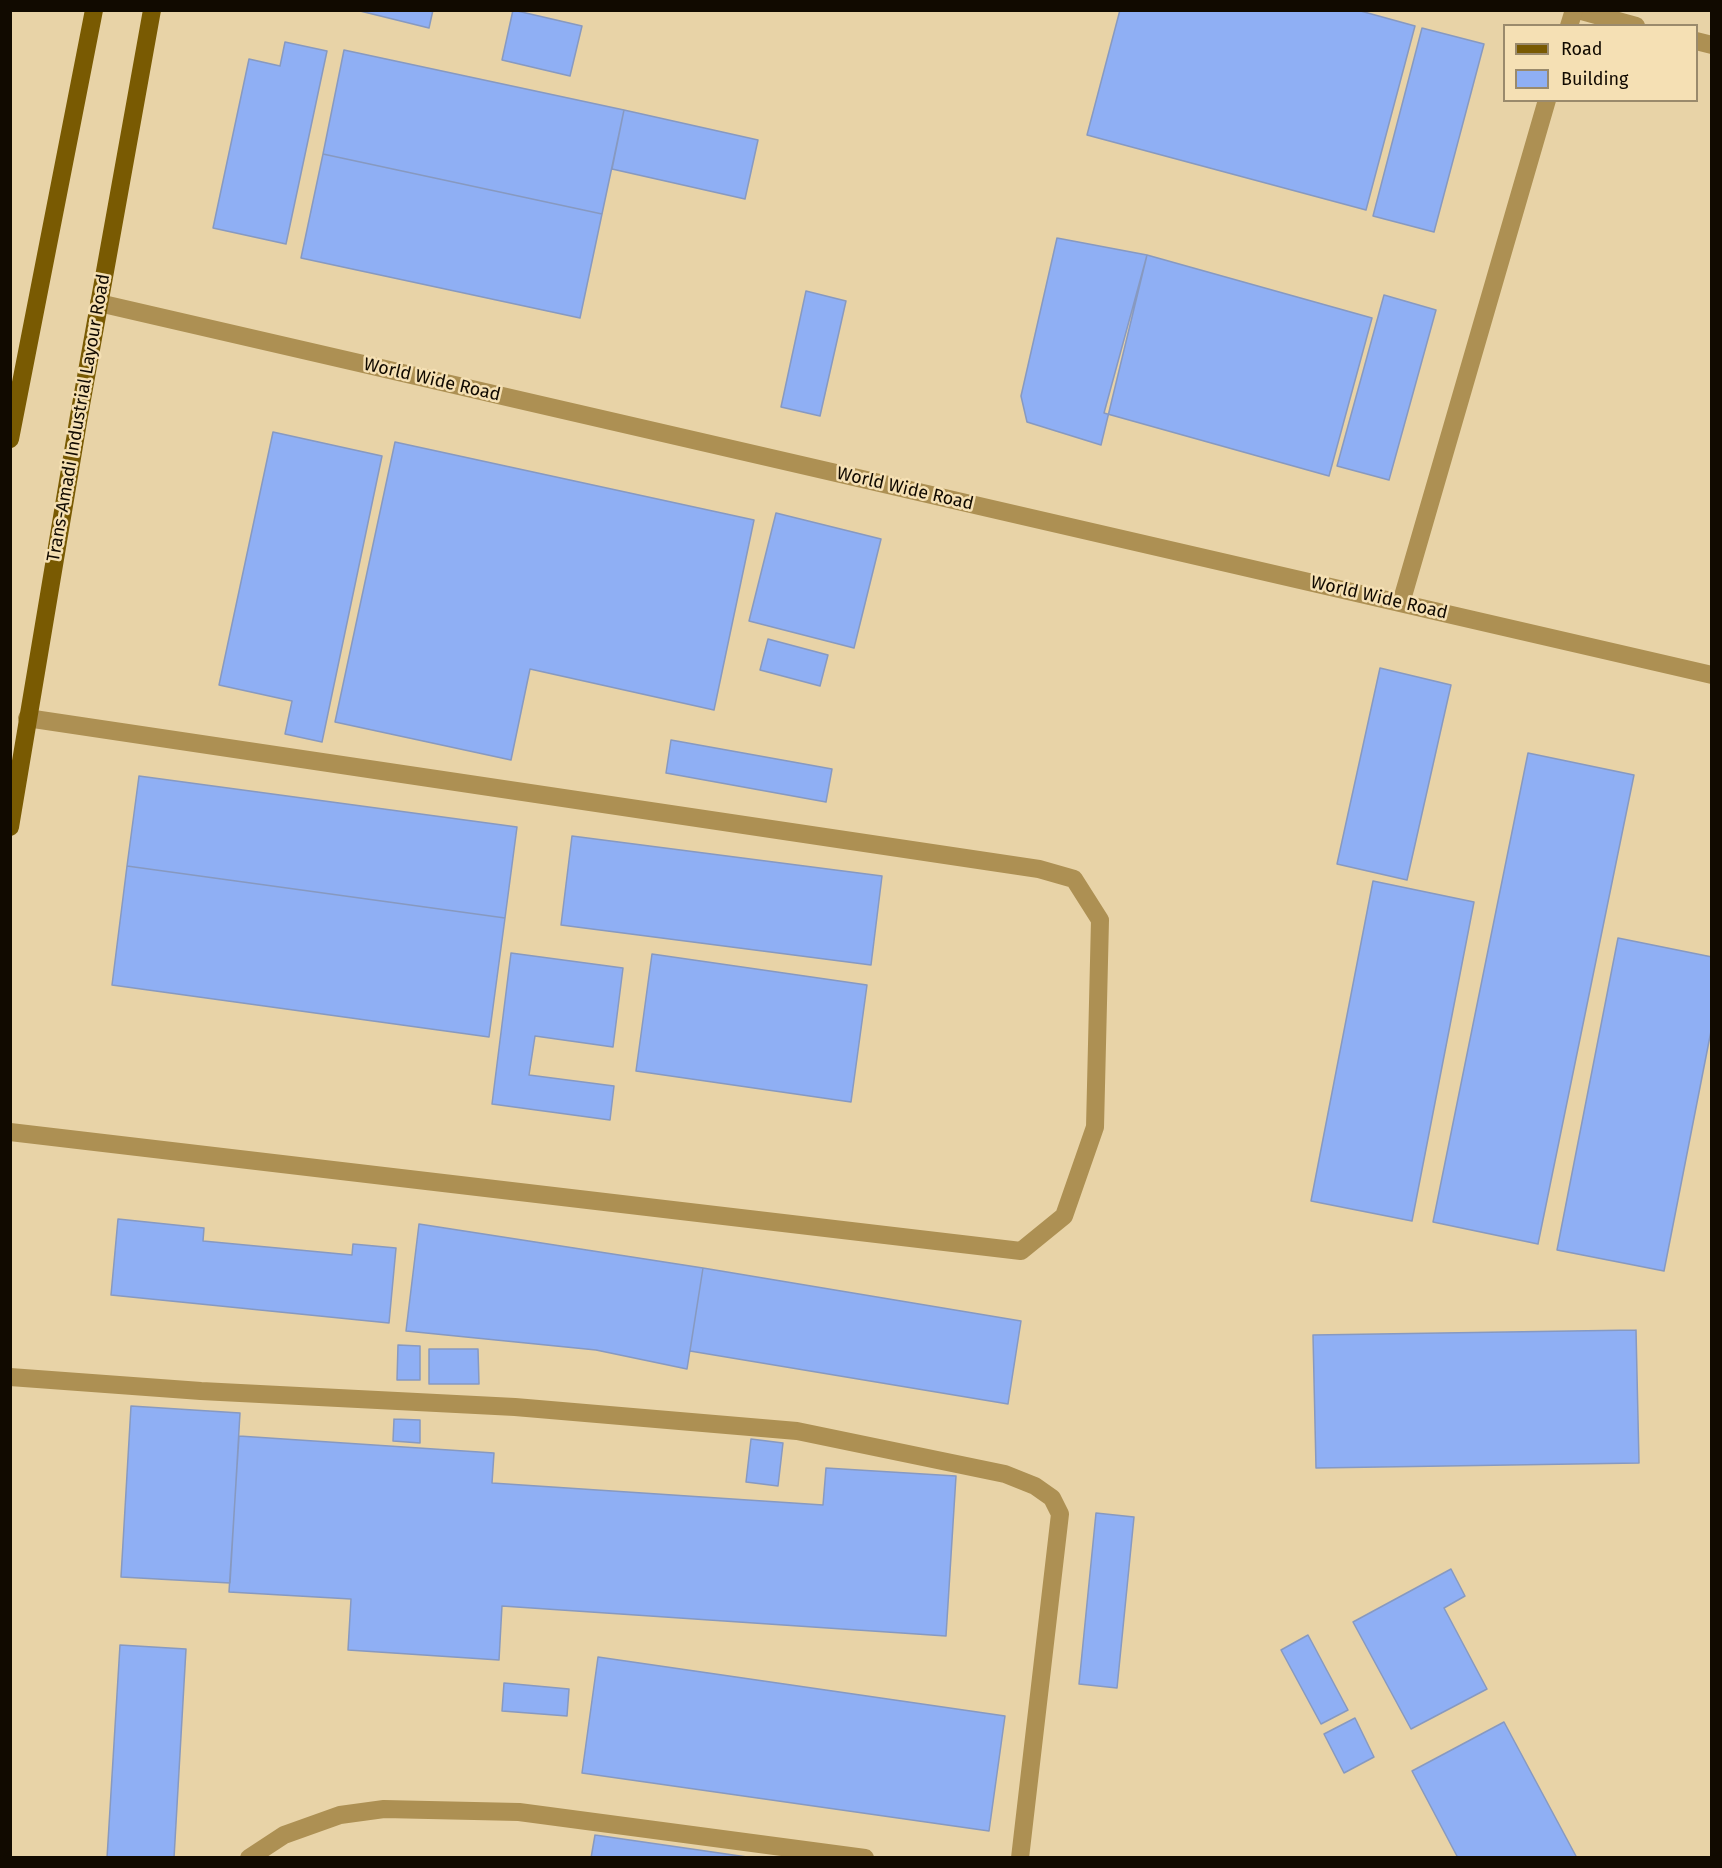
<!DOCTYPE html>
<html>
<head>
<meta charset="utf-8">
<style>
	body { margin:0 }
	#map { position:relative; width:1722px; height:1868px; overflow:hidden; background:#e8d3a7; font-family:"Fira Sans",sans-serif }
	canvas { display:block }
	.frame { position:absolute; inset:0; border:12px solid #110a00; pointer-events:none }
	.legend { position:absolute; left:1503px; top:24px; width:195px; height:78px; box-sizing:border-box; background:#f5e0b4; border:2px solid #9a8a6c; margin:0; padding:8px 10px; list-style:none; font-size:18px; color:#110a00 }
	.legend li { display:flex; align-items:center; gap:12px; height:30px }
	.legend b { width:30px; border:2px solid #9a8a6c }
</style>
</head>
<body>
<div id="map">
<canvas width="1722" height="1868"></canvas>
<div class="frame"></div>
<ul class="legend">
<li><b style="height:8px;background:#795a02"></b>Road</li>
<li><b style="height:16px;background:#8faff4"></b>Building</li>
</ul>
</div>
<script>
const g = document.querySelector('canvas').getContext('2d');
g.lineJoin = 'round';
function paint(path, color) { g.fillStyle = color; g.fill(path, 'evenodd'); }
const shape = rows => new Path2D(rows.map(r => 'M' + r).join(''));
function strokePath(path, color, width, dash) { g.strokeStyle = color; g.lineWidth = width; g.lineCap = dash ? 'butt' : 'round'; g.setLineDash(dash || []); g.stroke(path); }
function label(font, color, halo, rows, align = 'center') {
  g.font = font + ' "Fira Sans",sans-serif'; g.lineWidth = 5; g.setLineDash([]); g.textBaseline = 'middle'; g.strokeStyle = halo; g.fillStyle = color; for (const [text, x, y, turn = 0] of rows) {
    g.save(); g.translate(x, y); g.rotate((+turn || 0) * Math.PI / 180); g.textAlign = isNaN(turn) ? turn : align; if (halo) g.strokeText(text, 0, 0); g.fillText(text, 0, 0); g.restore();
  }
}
const building = shape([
	[356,10,433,10,429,28,356,10],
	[513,10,582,26,570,76,502,60,513,10],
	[1120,10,1357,10,1415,26,1366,210,1087,135,1120,10],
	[1422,28,1484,44,1434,232,1373,216,1422,28],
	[285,42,327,51,286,244,213,228,249,59,280,66,285,42],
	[344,50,624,110,602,214,323,154,344,50],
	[624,110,758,140,745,199,612,169,624,110],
	[323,154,602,214,580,318,301,258,323,154],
	[1057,238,1147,255,1101,445,1027,422,1021,396,1057,238],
	[1147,255,1372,318,1329,476,1104,413,1147,255],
	[806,291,846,301,820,416,781,407,806,291],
	[1384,295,1436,310,1389,480,1337,466,1384,295],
	[273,432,382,456,322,742,285,734,292,701,219,685,273,432],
	[395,442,754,520,714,710,530,669,511,760,335,722,395,442],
	[776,513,881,539,854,648,749,621,776,513],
	[768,639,828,655,820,686,760,670,768,639],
	[1380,668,1451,685,1407,880,1337,864,1380,668],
	[671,740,832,769,826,802,666,773,671,740],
	[1528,753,1634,775,1538,1244,1433,1222,1528,753],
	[139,776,517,827,505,918,127,866,139,776],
	[572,836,882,876,871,965,561,925,572,836],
	[127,866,505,918,489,1037,112,985,127,866],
	[1373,881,1474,902,1412,1221,1311,1201,1373,881],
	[1618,938,1712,957,1712,1026,1664,1271,1557,1250,1618,938],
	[511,953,623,968,613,1047,535,1036,529,1075,614,1086,610,1120,492,1104,511,953],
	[652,954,867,985,851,1102,636,1071,652,954],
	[118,1219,204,1228,203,1241,352,1255,353,1244,396,1248,389,1323,111,1295,118,1219],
	[419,1224,703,1268,687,1369,596,1350,406,1331,419,1224],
	[703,1268,1021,1321,1008,1404,690,1351,703,1268],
	[1636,1330,1639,1463,1316,1468,1313,1335,1636,1330],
	[398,1345,420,1346,420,1380,397,1380,398,1345],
	[429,1349,478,1349,479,1384,429,1384,429,1349],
	[131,1406,240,1413,230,1583,121,1577,131,1406],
	[394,1419,420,1420,420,1443,393,1441,394,1419],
	[239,1436,494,1453,492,1483,823,1505,826,1468,956,1476,946,1636,502,1606,499,1660,348,1650,351,1599,229,1592,239,1436],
	[751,1439,783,1443,778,1486,746,1482,751,1439],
	[1096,1513,1134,1517,1117,1688,1079,1684,1096,1513],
	[1451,1569,1465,1596,1444,1608,1487,1689,1411,1729,1353,1622,1451,1569],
	[1308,1635,1348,1710,1321,1724,1281,1650,1308,1635],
	[120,1645,186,1649,174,1858,107,1858,120,1645],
	[598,1657,1005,1716,989,1831,582,1773,598,1657],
	[504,1683,569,1689,567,1716,502,1711,504,1683],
	[1355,1718,1374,1757,1344,1773,1324,1734,1355,1718],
	[1504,1722,1577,1858,1458,1858,1412,1771,1504,1722],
	[595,1835,754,1858,591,1858,595,1835]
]);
paint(building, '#8faff4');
strokePath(building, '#8799c0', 1.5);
strokePath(shape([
	[1578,10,1636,26],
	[1696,41,1712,45],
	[10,1132,1021,1251,1064,1216,1095,1127,1100,920,1074,879,1039,869,27,718],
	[10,1377,201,1391,515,1407,797,1431,1005,1474,1035,1486,1052,1498,1060,1514,1020,1858],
	[249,1858,284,1835,340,1815,384,1809,519,1812,865,1858]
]), '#ad9053', 18);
strokePath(shape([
	[1569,26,1574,10],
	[99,303,1712,675],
	[1401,603,1547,100]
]), '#ad9053', 18);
strokePath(shape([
	[10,439,94,10],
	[10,827,79,416,152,10]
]), '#795a02', 18);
label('18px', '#110a00', '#f5e0b4', [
	["World Wide Road",432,380,13],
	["Trans-Amadi Industrial Layour Road",79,418,-80],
	["World Wide Road",905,489,13],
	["World Wide Road",1379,598,13]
]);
</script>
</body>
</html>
